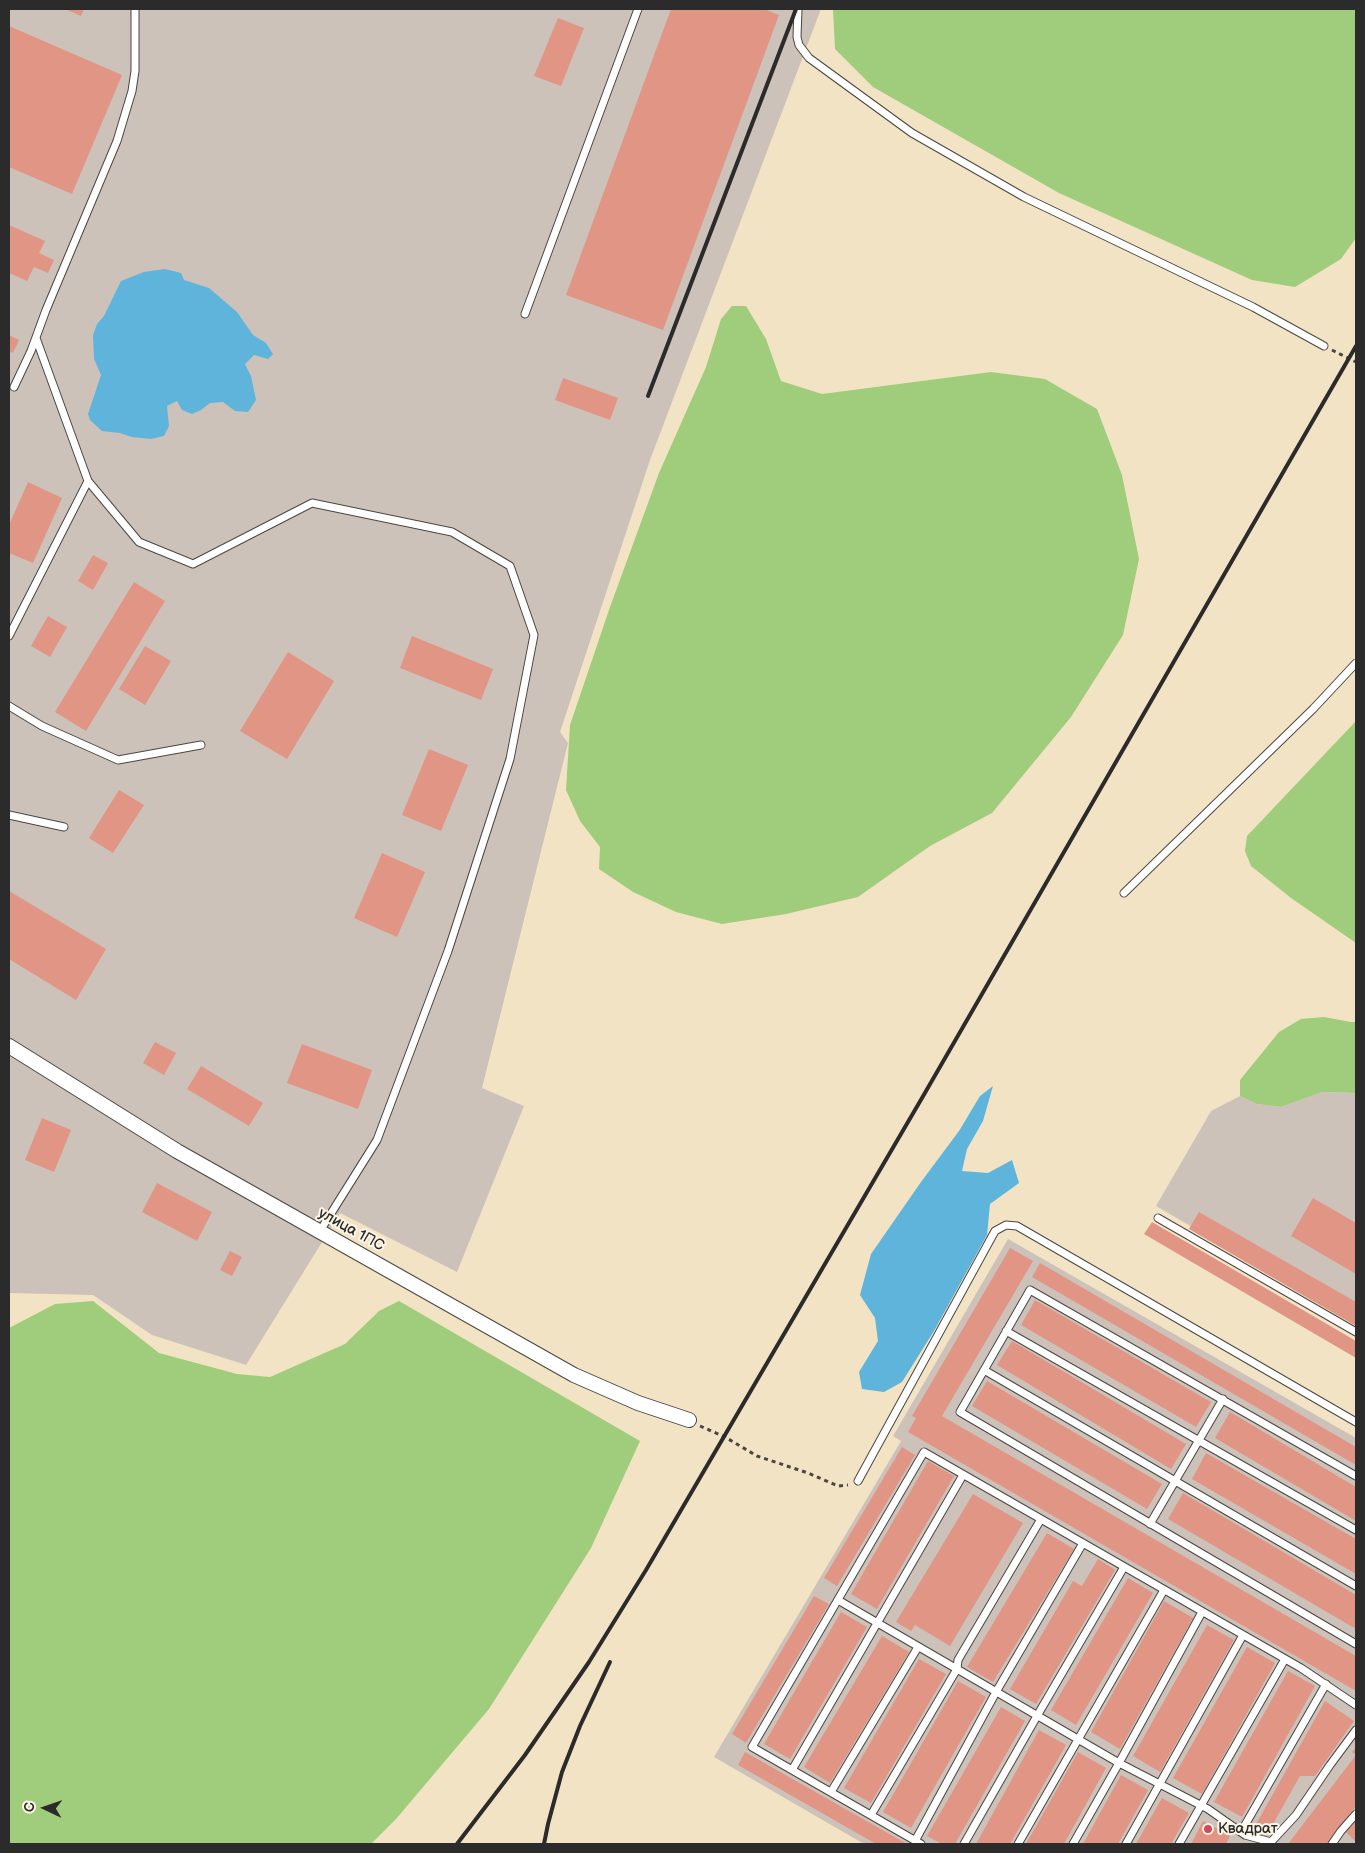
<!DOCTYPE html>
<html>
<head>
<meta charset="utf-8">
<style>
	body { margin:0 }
	#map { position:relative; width:1365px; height:1853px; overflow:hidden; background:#f3e3c5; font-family:"Balsamiq Sans",sans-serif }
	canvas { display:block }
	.frame { position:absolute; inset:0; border:10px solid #2b2b2b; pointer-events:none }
	.north { position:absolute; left:20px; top:1783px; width:50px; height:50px; -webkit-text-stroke:4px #fcf5e5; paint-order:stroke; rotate:273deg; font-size:14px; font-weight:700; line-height:20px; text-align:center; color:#2b2b2b }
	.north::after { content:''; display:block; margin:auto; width:18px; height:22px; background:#2b2b2b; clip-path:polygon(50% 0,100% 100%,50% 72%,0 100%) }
</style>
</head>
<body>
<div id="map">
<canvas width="1365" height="1853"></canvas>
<div class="frame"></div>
<div class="north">С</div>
</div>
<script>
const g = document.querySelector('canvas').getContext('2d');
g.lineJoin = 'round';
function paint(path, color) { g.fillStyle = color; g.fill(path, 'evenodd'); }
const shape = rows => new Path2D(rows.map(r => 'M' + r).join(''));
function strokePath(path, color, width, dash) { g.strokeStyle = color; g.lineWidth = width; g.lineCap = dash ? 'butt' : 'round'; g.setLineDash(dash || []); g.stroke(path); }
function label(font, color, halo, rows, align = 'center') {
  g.font = font + ' "Balsamiq Sans",sans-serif'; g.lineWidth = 4; g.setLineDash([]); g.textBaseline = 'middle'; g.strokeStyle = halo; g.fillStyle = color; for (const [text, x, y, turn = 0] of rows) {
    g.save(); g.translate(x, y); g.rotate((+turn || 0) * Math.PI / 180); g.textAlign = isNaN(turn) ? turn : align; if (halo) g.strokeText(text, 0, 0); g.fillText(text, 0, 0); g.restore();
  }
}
paint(shape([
	[9,9,821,9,650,460,560,732,568,743,482,1088,524,1106,457,1272,340,1213,246,1365,152,1335,93,1295,9,1293],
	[1322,1092,1356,1093,1356,1322,1156,1206,1211,1111,1240,1096,1257,1104,1281,1107],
	[1008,1239,1356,1438,1356,1844,864,1844,714,1757,901,1441,893,1436]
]), '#cdc2b9');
paint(shape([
	[833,9,1356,9,1356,238,1341,259,1295,287,1252,280,1059,193,873,87,835,49],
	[732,306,746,306,766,339,781,381,822,394,991,372,1045,379,1097,409,1122,475,1139,559,1123,635,1071,717,992,813,930,846,858,897,786,914,722,924,676,912,633,892,599,869,600,847,580,821,566,790,570,725,610,607,659,473,706,367,721,319],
	[1356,721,1356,943,1291,898,1251,866,1245,851,1247,836],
	[1324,1017,1351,1022,1356,1022,1356,1093,1322,1092,1281,1107,1257,1104,1240,1096,1240,1080,1279,1032,1301,1019],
	[93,1301,159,1353,237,1374,270,1377,345,1344,379,1311,399,1301,640,1441,591,1548,489,1709,396,1819,371,1844,9,1844,9,1328,55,1304]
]), '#9fcd7b');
paint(shape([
	[165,269,181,273,184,280,209,288,237,312,253,335,266,343,273,354,268,359,254,355,245,364,251,376,256,400,248,412,235,411,223,402,210,403,201,410,192,414,182,410,177,401,167,406,169,426,164,436,151,439,132,437,120,433,102,431,90,420,88,414,101,375,94,359,93,335,97,324,104,316,121,281,144,272],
	[993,1086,983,1121,967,1149,962,1171,988,1173,1012,1160,1019,1183,990,1204,987,1235,934,1331,902,1382,884,1392,862,1389,859,1372,878,1341,875,1318,860,1295,871,1254,921,1182,959,1131,980,1096]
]), '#5eb4db');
paint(shape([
	[65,9,84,9,81,16],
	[671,9,764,9,779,15,663,330,566,295],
	[558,18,584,28,561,86,534,76],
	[9,26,122,75,72,194,9,167],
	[9,225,45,241,39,253,54,260,48,273,34,267,27,281,9,273],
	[9,335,19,340,13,353,9,351],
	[563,378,618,398,610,420,555,400],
	[28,482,62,498,33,563,9,553,9,525],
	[93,555,108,563,93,590,78,581],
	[134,582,165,601,86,731,55,712],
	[48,616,67,627,50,657,31,646],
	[412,636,493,669,481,700,400,668],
	[145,646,171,661,145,705,119,689],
	[288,652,334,681,287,759,240,731],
	[429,749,468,765,441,831,402,815],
	[119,790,144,805,113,853,89,838],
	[382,853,425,872,397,937,354,918],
	[9,891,106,949,76,1000,9,959],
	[155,1042,176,1053,164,1075,143,1063],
	[302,1044,372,1070,358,1109,287,1083],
	[201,1066,263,1103,249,1126,187,1089],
	[42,1118,71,1130,54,1172,25,1160],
	[157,1183,212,1212,197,1241,142,1212],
	[1313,1198,1356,1223,1356,1274,1291,1236],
	[1199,1212,1356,1302,1356,1326,1189,1229],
	[1152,1222,1356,1341,1356,1358,1144,1234],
	[1010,1248,1033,1261,942,1416,1356,1656,1356,1691,908,1432,916,1418,912,1416],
	[230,1251,242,1257,232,1276,220,1270],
	[1040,1263,1356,1447,1356,1465,1032,1277],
	[1035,1300,1211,1402,1196,1427,1021,1325],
	[1012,1341,1186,1444,1171,1469,997,1365],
	[987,1381,1162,1484,1147,1509,972,1406],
	[1230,1412,1356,1487,1356,1521,1215,1438],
	[902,1447,915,1455,837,1586,824,1578],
	[1206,1453,1356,1539,1356,1574,1192,1479],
	[928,1461,954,1476,877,1609,851,1594],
	[1183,1493,1356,1595,1356,1629,1168,1519],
	[973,1494,1023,1523,950,1646,915,1625,911,1631,896,1622],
	[1047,1533,1074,1549,993,1682,967,1667],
	[1098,1559,1115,1570,1036,1704,1010,1689,1073,1581,1082,1586],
	[1128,1578,1153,1593,1076,1725,1051,1710],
	[814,1596,829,1604,746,1743,732,1734],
	[1164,1601,1193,1618,1120,1749,1091,1732],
	[841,1612,867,1627,790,1759,764,1744],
	[1207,1625,1234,1640,1160,1772,1133,1756],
	[882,1636,909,1652,830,1783,804,1767],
	[1247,1647,1275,1663,1202,1794,1173,1778],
	[919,1659,946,1674,871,1803,844,1788],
	[1288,1671,1315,1686,1242,1817,1214,1802],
	[958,1681,986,1697,911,1828,883,1812],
	[1325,1701,1354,1721,1315,1776,1300,1776,1268,1833,1255,1826],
	[1001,1707,1025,1721,955,1844,942,1844,927,1836],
	[1039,1730,1066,1745,1010,1844,976,1844],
	[1356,1747,1356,1806,1327,1844,1288,1844,1356,1755,1352,1752],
	[745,1752,907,1844,876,1844,738,1765],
	[1078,1752,1106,1768,1064,1844,1026,1844],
	[1121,1775,1148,1790,1118,1844,1083,1844],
	[1162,1798,1189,1813,1171,1844,1136,1844],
	[1203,1821,1230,1836,1226,1844,1191,1844],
	[1356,1821,1356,1842,1346,1832]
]), '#e19585');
const lane = shape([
	[798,9,797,37,799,45,809,58,912,133,1024,197,1253,307,1324,346],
	[525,314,638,9],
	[36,338,88,481,139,542,193,564,312,503,452,532,510,566,534,635,510,759,448,951,377,1140,320,1231],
	[14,387,31,351,46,310,117,141,132,91,135,71,135,9],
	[9,636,88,481],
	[9,706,42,726,118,760,201,745],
	[9,815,64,827],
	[1124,893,1313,709,1356,663],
	[1158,1218,1356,1332],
	[1006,1331,1356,1530],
	[984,1370,1356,1586],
	[1356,1476,1030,1290,960,1412,1356,1644],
	[858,1481,995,1231,1006,1225,1017,1226,1356,1422],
	[1150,1524,1223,1399],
	[838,1600,1119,1763,1202,1612],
	[792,1770,963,1475],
	[831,1792,918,1647],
	[871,1815,957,1669,958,1660,1041,1519],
	[1241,1832,1326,1684],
	[915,1841,996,1692,1083,1543],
	[921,1844,752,1747,924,1452,1301,1668,1356,1705],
	[964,1844,1037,1716,1124,1567],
	[1018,1844,1164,1590],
	[1073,1844,1119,1763,1208,1809,1245,1835,1271,1842,1296,1815,1330,1765,1356,1730],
	[1126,1844,1243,1635],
	[1179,1844,1285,1659],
	[1332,1844,1341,1831,1356,1814]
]);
const street = shape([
	[9,1046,177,1151,574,1375,638,1403,689,1420]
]);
strokePath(lane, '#494742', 9);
strokePath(street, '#494742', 16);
strokePath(shape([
	[1332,350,1356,362],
	[700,1426,725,1437,757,1456,808,1473,838,1486,848,1485]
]), '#494742', 3, [4, 4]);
strokePath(lane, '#fff', 7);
strokePath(street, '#fff', 14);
strokePath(shape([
	[648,396,796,9],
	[457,1844,525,1755,589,1662,646,1570,922,1098,1356,346],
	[544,1844,548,1824,562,1772,580,1726,610,1662]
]), '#2b2b2b', 4);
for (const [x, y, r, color] of [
	[1208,1829,5,"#d1495b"]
]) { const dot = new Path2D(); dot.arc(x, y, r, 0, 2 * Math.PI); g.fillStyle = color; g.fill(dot); strokePath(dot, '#fcf5e5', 2); }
label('15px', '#2b2b2b', '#fcf5e5', [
	["улица 1ПС",351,1230,29]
]);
label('15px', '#2b2b2b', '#fcf5e5', [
	["Квадрат",1218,1829]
], 'left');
</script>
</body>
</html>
